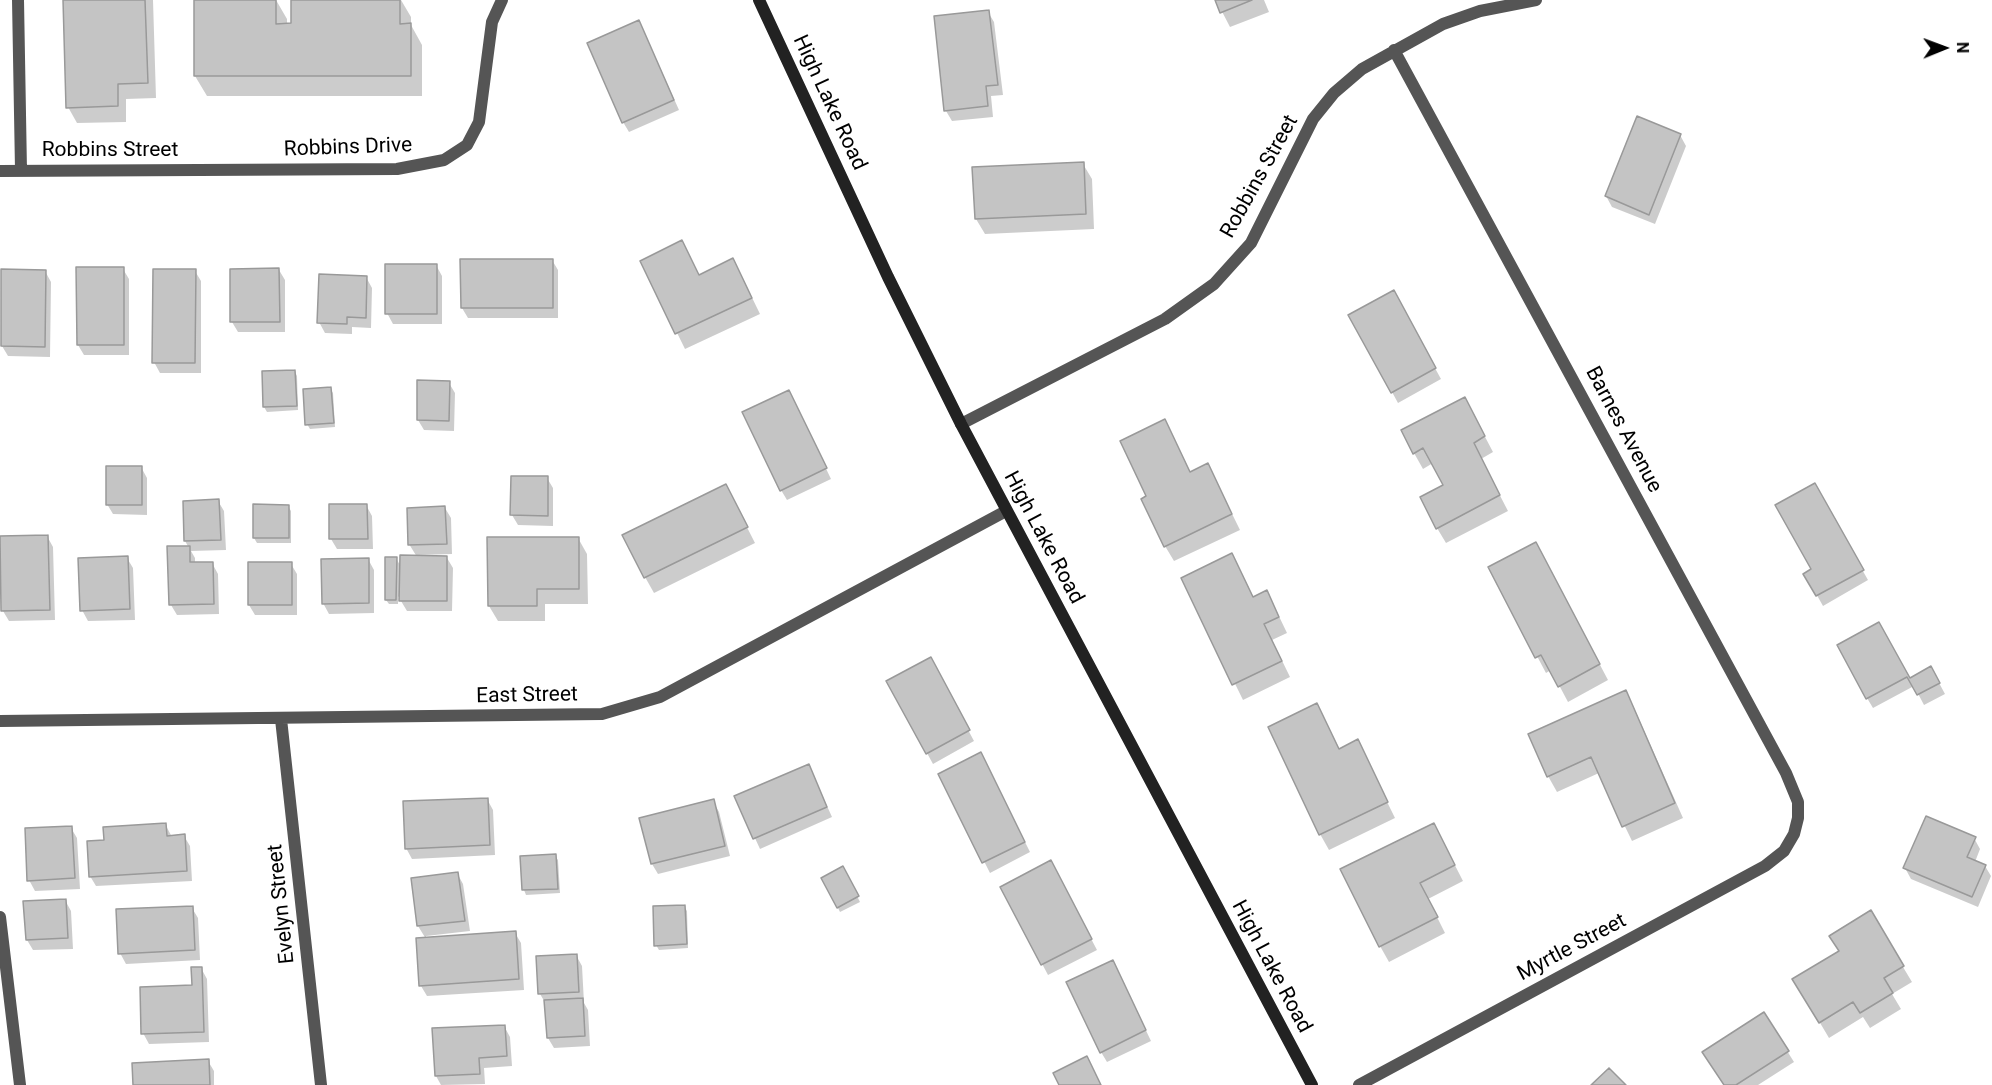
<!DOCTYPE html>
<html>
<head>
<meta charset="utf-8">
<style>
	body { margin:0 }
	#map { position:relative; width:1992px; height:1085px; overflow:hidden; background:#fff; font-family:Roboto,sans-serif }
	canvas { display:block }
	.north { position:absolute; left:1914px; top:18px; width:60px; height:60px; -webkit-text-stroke:4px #fff; paint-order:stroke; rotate:89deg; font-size:16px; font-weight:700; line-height:24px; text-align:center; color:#000 }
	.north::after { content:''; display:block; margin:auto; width:21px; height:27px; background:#000; clip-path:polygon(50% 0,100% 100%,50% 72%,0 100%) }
</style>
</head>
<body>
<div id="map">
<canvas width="1992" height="1085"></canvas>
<div class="north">N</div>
</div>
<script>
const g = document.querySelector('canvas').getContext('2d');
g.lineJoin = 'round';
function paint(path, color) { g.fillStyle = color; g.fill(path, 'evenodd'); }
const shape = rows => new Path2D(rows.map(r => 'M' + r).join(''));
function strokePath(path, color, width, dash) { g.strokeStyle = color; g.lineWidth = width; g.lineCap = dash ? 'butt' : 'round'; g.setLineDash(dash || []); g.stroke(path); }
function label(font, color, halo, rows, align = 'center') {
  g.font = font + ' Roboto,sans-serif'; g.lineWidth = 4.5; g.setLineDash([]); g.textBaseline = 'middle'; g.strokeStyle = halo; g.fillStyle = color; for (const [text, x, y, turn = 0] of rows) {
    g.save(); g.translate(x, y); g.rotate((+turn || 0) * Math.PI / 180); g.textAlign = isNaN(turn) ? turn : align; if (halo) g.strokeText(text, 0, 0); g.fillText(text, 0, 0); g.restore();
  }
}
paint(shape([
	[65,0,153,0,156,98,126,99,126,122,77,123,68,107],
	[196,0,276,0,287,19,287,25,293,25,292,0,401,0,411,17,411,25,422,45,422,96,207,96,195,76],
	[1216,0,1264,0,1269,12,1230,27],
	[988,12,994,22,1003,95,991,96,993,117,952,121,946,111,935,18],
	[644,32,679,110,629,132,623,122],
	[1680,135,1686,146,1655,224,1612,207,1606,196],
	[1083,164,1092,179,1094,229,985,234,976,219],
	[552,260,558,270,558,318,468,318,462,308],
	[642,262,699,276,741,275,760,314,685,349],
	[436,265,442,276,442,324,393,324,387,313],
	[123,269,129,279,129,355,84,355,78,345],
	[279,270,285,280,285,332,238,332,232,322],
	[45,271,51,282,50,357,8,356,2,346],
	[195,271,201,281,201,373,160,373,154,362],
	[366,277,372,288,371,328,352,327,352,334,325,333,319,322],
	[1393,292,1441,379,1398,403,1350,315],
	[295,372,297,376,298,410,267,412,264,407],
	[449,383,455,393,454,431,424,430,418,420],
	[330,388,333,393,335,427,310,429,307,424],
	[794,402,831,479,787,500,781,490],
	[1473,414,1493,452,1481,459,1508,511,1446,543,1437,528,1445,486,1433,463,1423,469,1414,453],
	[1165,421,1191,473,1208,465,1240,530,1174,561,1165,546,1148,497],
	[141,467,147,478,147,515,113,514,107,504],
	[547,478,553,488,553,526,518,525,512,515],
	[1814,485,1868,580,1823,606,1805,574,1813,570],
	[726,486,755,543,654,593,645,577],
	[218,501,224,511,226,550,191,551,195,558,195,564,212,563,218,574,219,614,177,615,171,605,169,548,189,548,185,541],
	[366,505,372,516,373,549,337,549,331,539],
	[288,506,291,511,291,543,257,543,254,538],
	[445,508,451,518,452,554,419,555,419,557,447,558,453,568,452,611,407,611,398,596,398,604,389,604,386,600,396,558,401,567,417,557,409,544],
	[47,536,53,547,55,620,9,621,3,611],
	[578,538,587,554,588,604,545,604,545,621,498,621,489,606],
	[127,558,133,568,135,620,88,621,82,610],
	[368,559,374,570,374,613,329,614,323,603],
	[1544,559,1608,680,1568,702,1551,670,1546,673,1490,568],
	[291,564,297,574,297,615,255,615,249,605],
	[1240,570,1254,598,1266,592,1275,608,1287,633,1272,640,1290,677,1243,700,1183,578],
	[1879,624,1909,680,1931,668,1945,694,1924,705,1914,686,1873,708,1867,698],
	[936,670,974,741,933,764,888,682],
	[1625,692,1634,708,1683,818,1632,841,1599,773,1557,792,1548,776],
	[1317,705,1340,750,1357,741,1395,818,1329,850,1320,834],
	[986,764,1030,852,990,873,940,774],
	[809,766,832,817,760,849,736,797],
	[487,799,493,810,495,855,412,859,406,848],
	[713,801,719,812,730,856,658,874,652,864],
	[165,824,172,837,184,836,190,846,192,881,96,886,90,876,106,842],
	[71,828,77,838,80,889,35,891,29,880],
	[1974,838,1980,849,1975,862,1985,866,1991,876,1978,907,1911,879,1905,868],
	[1442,840,1463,881,1428,899,1445,933,1389,962,1380,946],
	[555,856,558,860,560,893,526,895,524,890,522,857],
	[843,868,860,902,840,912,823,878],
	[1056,872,1097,950,1048,975,1002,888],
	[457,873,463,884,470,931,426,936,426,939,515,933,521,943,524,990,427,996,421,986,426,939,418,926,412,879],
	[65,900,71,911,73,949,33,950,27,940,25,902],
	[684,906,687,911,688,948,659,950,656,945],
	[192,908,198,918,200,960,126,964,120,953],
	[1870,912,1912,982,1892,994,1901,1009,1870,1028,1863,1017,1829,1038,1794,979,1840,951],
	[576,955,582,966,584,1003,588,1010,590,1046,554,1048,548,1038,546,1004,540,994],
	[201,968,207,979,209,1042,149,1044,143,1033,193,987],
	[1118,972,1151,1041,1107,1062,1101,1052],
	[1764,1014,1794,1062,1758,1085,1725,1085],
	[504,1026,510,1037,512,1066,484,1068,485,1084,441,1085,436,1076],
	[208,1061,214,1071,214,1085,134,1085]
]), '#0003');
const building = shape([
	[63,0,145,0,148,83,118,84,118,106,66,108,63,0],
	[194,0,276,0,276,24,291,23,291,0,400,0,400,24,411,23,411,76,194,76,194,0],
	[1215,0,1252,0,1220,13,1215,0],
	[989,10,998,85,986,86,988,106,944,111,934,16,989,10],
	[639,20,674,100,622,123,587,43,639,20],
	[1637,116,1681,134,1649,215,1605,196,1637,116],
	[1084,162,1086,214,975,219,972,167,1084,162],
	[682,240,699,275,733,258,752,298,675,334,640,261,682,240],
	[460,259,553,259,553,308,461,308,460,259],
	[385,264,437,264,437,314,385,314,385,264],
	[76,267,124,267,124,345,77,345,76,267],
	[279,268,280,322,230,322,230,269,279,268],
	[1,269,46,270,45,347,1,346,1,269],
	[153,269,196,269,195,363,152,363,153,269],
	[319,274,367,276,366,318,347,317,347,324,317,323,319,274],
	[1394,290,1436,368,1391,393,1348,315,1394,290],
	[295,370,297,406,263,407,262,371,295,370],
	[417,380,450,381,449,421,417,420,417,380],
	[331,387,334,423,305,425,303,389,331,387],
	[789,390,827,468,780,491,742,412,789,390],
	[1465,397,1485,436,1474,443,1500,495,1436,529,1420,497,1443,485,1423,448,1413,454,1401,430,1465,397],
	[1165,419,1190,472,1208,463,1232,514,1164,547,1141,499,1146,496,1120,441,1165,419],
	[106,466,142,466,142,505,106,505,106,466],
	[511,476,548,476,548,516,510,515,511,476],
	[1815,483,1864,570,1816,596,1803,574,1811,569,1775,505,1815,483],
	[726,484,748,527,644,578,622,535,726,484],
	[219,499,221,540,184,541,183,501,219,499],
	[253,504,289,505,289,538,253,538,253,504],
	[329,504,367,504,368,539,329,539,329,504],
	[445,506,447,544,408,545,407,508,445,506],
	[48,535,50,610,1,611,0,536,48,535],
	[487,537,579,537,579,589,537,589,537,606,488,606,487,537],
	[1536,542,1600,664,1558,687,1541,655,1535,658,1488,567,1536,542],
	[167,546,190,546,190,562,213,562,214,604,169,605,167,546],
	[1232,553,1253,597,1267,590,1279,617,1264,624,1282,661,1232,685,1181,578,1232,553],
	[400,555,447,556,447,601,399,601,400,555],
	[128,556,130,609,80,611,78,558,128,556],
	[385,557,397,557,396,600,385,600,385,557],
	[369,558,369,603,322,604,321,559,369,558],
	[248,562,292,562,292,605,248,605,248,562],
	[1879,622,1910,678,1931,666,1940,683,1917,695,1907,677,1866,699,1837,645,1879,622],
	[931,657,970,730,926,754,886,681,931,657],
	[1626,690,1675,803,1622,827,1591,757,1547,777,1528,734,1626,690],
	[1317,703,1339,749,1358,739,1388,802,1319,835,1268,727,1317,703],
	[981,752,1025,842,982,863,938,774,981,752],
	[809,764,827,807,753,839,734,796,809,764],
	[488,798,490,845,405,849,403,801,488,798],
	[714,799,725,846,651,864,639,818,714,799],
	[1926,816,1976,837,1967,857,1986,865,1972,897,1903,868,1926,816],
	[166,823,167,836,185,834,187,871,89,877,87,841,104,840,103,827,166,823],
	[1434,823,1455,865,1420,883,1438,917,1379,947,1340,869,1434,823],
	[72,826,75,878,27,881,25,828,72,826],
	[556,854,558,889,522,890,520,856,556,854],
	[1051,860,1092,939,1041,965,1000,887,1051,860],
	[843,866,859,896,837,908,821,878,843,866],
	[458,872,465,921,417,926,411,878,458,872],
	[66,899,68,938,26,940,23,901,66,899],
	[685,905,687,944,654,946,653,906,685,905],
	[193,906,195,950,118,954,116,909,193,906],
	[1871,910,1904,966,1884,978,1893,993,1860,1013,1853,1002,1819,1023,1792,979,1839,951,1829,936,1871,910],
	[516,931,519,979,419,986,416,938,516,931],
	[577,954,579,992,538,994,536,956,577,954],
	[1113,960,1146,1030,1100,1053,1066,982,1113,960],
	[191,967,202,967,204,1032,141,1034,140,987,192,985,191,967],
	[583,998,585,1036,547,1038,544,1000,583,998],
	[1764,1012,1789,1051,1736,1085,1724,1085,1702,1052,1764,1012],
	[505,1025,507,1056,479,1058,480,1074,435,1076,432,1028,505,1025],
	[1087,1056,1101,1085,1059,1085,1053,1073,1087,1056],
	[209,1059,210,1085,133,1085,132,1063,209,1059],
	[1609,1068,1626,1085,1591,1085,1609,1068]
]);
paint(building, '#c4c4c4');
strokePath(building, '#999', 1.5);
strokePath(shape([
	[0,917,20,1085]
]), '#555', 12);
strokePath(shape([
	[18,0,21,170],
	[0,171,397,169,444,160,467,145,479,122,492,22,502,0],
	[961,424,1165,319,1214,284,1251,243,1313,119,1334,93,1362,69,1443,24,1480,11,1536,0],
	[281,719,321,1085],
	[0,721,602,714,660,697,1006,511],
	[1359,1085,1765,866,1784,851,1794,834,1798,818,1798,802,1786,773,1394,50]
]), '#555', 12);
strokePath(shape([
	[759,0,888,277,961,424,1312,1085]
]), '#222', 12);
label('21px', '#000', '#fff', [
	["High Lake Road",829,103,65],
	["Robbins Drive",348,148,-2],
	["Robbins Street",110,151],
	["Robbins Street",1260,177,-61],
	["Barnes Avenue",1623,430,62],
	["High Lake Road",1043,538,62],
	["East Street",527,696,-1],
	["Evelyn Street",282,904,-96],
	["Myrtle Street",1572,948,-28],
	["High Lake Road",1271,967,62]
]);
</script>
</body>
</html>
